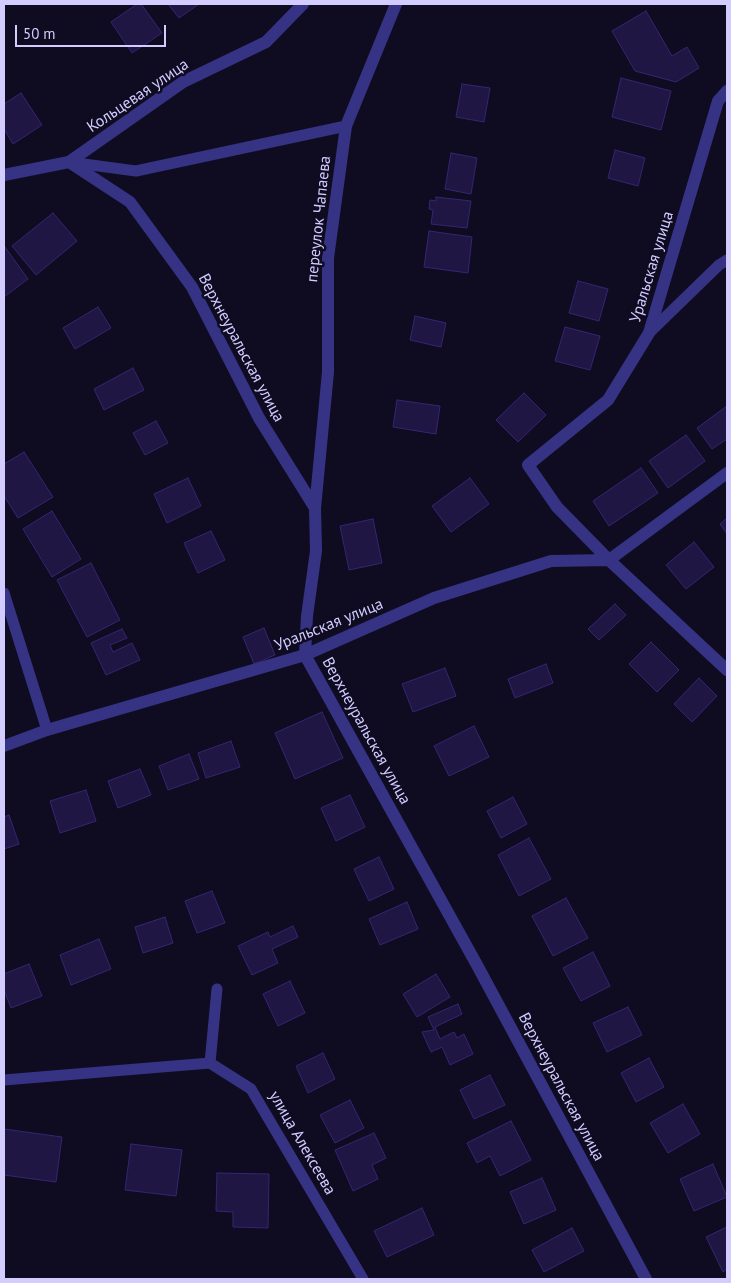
<!DOCTYPE html>
<html>
<head>
<meta charset="utf-8">
<style>
	body { margin:0 }
	#map { position:relative; width:731px; height:1283px; overflow:hidden; background:#0f0c22; font-family:"PT Sans",sans-serif }
	canvas { display:block }
	.frame { position:absolute; inset:0; border:5px solid #d2ccff; pointer-events:none }
	.scale { position:absolute; left:15px; top:25px; width:151px; height:22px; box-sizing:border-box; border:2px solid #d2ccff; border-top:0; padding-left:6px; font-size:15px; line-height:18px; white-space:nowrap; color:#d2ccff; -webkit-text-stroke:4px #0f0c22; paint-order:stroke }
</style>
</head>
<body>
<div id="map">
<canvas width="731" height="1283"></canvas>
<div class="frame"></div>
<div class="scale">50 m</div>
</div>
<script>
const g = document.querySelector('canvas').getContext('2d');
g.lineJoin = 'round';
function paint(path, color) { g.fillStyle = color; g.fill(path, 'evenodd'); }
const shape = rows => new Path2D(rows.map(r => 'M' + r).join(''));
function strokePath(path, color, width, dash) { g.strokeStyle = color; g.lineWidth = width; g.lineCap = dash ? 'butt' : 'round'; g.setLineDash(dash || []); g.stroke(path); }
function label(font, color, halo, rows, align = 'center') {
  g.font = font + ' "PT Sans",sans-serif'; g.lineWidth = 5; g.setLineDash([]); g.textBaseline = 'middle'; g.strokeStyle = halo; g.fillStyle = color; for (const [text, x, y, turn = 0] of rows) {
    g.save(); g.translate(x, y); g.rotate((+turn || 0) * Math.PI / 180); g.textAlign = isNaN(turn) ? turn : align; if (halo) g.strokeText(text, 0, 0); g.fillText(text, 0, 0); g.restore();
  }
}
const building = shape([
	[137,4,141,4,162,33,132,53,111,22,137,4],
	[168,4,199,4,179,18,168,4],
	[646,11,672,56,687,47,699,68,676,82,635,71,612,31,646,11],
	[621,78,671,91,661,130,612,117,621,78],
	[462,84,490,88,484,122,456,117,462,84],
	[21,93,42,125,13,144,4,129,4,104,21,93],
	[615,150,645,158,638,186,608,178,615,150],
	[451,153,477,158,471,194,445,189,451,153],
	[436,197,471,201,467,228,431,224,433,210,429,209,430,200,436,201,436,197],
	[53,213,77,241,36,275,12,246,53,213],
	[429,231,472,237,468,273,424,267,429,231],
	[5,247,28,279,4,297,4,248,5,247],
	[578,281,608,289,599,321,569,313,578,281],
	[98,307,111,328,75,349,63,328,98,307],
	[415,316,446,323,441,347,410,340,415,316],
	[565,327,600,336,590,370,555,361,565,327],
	[133,368,144,390,104,410,94,389,133,368],
	[524,393,546,415,518,442,496,420,524,393],
	[397,400,440,406,436,434,393,427,397,400],
	[727,406,727,439,712,449,697,428,727,406],
	[156,421,168,443,145,455,133,433,156,421],
	[686,435,705,461,668,488,649,461,686,435],
	[24,452,53,497,18,518,4,496,4,464,24,452],
	[641,468,658,493,609,526,593,501,641,468],
	[188,478,201,506,167,523,154,494,188,478],
	[470,478,489,504,451,532,432,506,470,478],
	[52,511,81,559,52,577,23,529,52,511],
	[727,518,727,534,720,524,727,518],
	[373,519,382,563,349,570,340,526,373,519],
	[211,531,225,560,198,573,184,543,211,531],
	[694,542,714,567,686,589,666,565,694,542],
	[91,563,120,620,87,637,57,580,91,563],
	[615,604,626,615,599,640,588,629,615,604],
	[264,628,275,655,254,664,243,637,264,628],
	[122,629,127,638,110,645,113,652,132,643,140,660,106,675,91,643,122,629],
	[651,642,679,670,657,692,629,664,651,642],
	[546,664,553,683,515,698,508,679,546,664],
	[445,668,456,696,413,712,402,684,445,668],
	[699,678,717,696,692,722,674,704,699,678],
	[322,712,343,758,295,779,275,733,322,712],
	[474,726,489,757,449,776,434,746,474,726],
	[231,741,240,767,206,778,198,753,231,741],
	[189,754,199,779,168,790,159,766,189,754],
	[140,769,151,795,118,808,108,781,140,769],
	[86,790,96,821,60,833,50,801,86,790],
	[350,795,365,827,336,841,321,808,350,795],
	[513,797,527,824,501,838,487,811,513,797],
	[9,815,19,844,4,849,4,817,9,815],
	[529,838,551,879,519,896,498,855,529,838],
	[379,857,394,889,369,901,354,869,379,857],
	[212,891,225,923,197,933,185,901,212,891],
	[566,898,588,938,553,956,532,916,566,898],
	[407,902,418,929,380,945,369,919,407,902],
	[165,917,173,943,143,953,135,927,165,917],
	[293,926,298,937,272,949,278,963,252,975,238,946,268,932,270,937,293,926],
	[99,939,111,969,71,985,60,955,99,939],
	[593,952,610,986,581,1001,563,968,593,952],
	[29,964,42,996,11,1008,4,990,4,974,29,964],
	[436,974,450,997,417,1017,403,994,436,974],
	[290,981,305,1013,278,1026,263,994,290,981],
	[458,1004,462,1014,435,1027,440,1039,454,1032,457,1038,464,1034,473,1054,450,1065,442,1047,431,1052,422,1032,434,1030,428,1017,458,1004],
	[628,1007,642,1035,607,1052,593,1023,628,1007],
	[323,1053,335,1079,308,1093,296,1066,323,1053],
	[649,1058,664,1087,636,1102,621,1073,649,1058],
	[490,1075,505,1105,474,1119,460,1090,490,1075],
	[350,1100,364,1128,335,1143,320,1115,350,1100],
	[683,1104,700,1134,668,1153,650,1123,683,1104],
	[511,1121,531,1160,500,1176,490,1156,477,1163,467,1143,511,1121],
	[4,1129,62,1137,56,1182,4,1175,4,1129],
	[374,1133,386,1158,372,1165,378,1179,353,1191,335,1150,374,1133],
	[131,1144,182,1150,176,1196,125,1190,131,1144],
	[713,1164,727,1197,694,1211,680,1179,713,1164],
	[217,1173,269,1174,268,1228,233,1227,233,1212,216,1211,217,1173],
	[542,1178,556,1210,524,1224,510,1192,542,1178],
	[422,1208,434,1235,387,1257,374,1231,422,1208],
	[727,1227,727,1269,723,1272,706,1237,727,1227],
	[572,1228,584,1251,544,1272,532,1250,572,1228]
]);
paint(building, '#1f1644');
strokePath(building, '#352672', 1);
strokePath(shape([
	[69,162,136,171,346,126],
	[649,333,719,265,727,260],
	[4,593,47,730],
	[210,1063,217,989],
	[4,1080,210,1063,251,1089,363,1279]
]), '#363384', 11);
strokePath(shape([
	[727,91,718,101,649,333,608,400,528,465,557,507,609,560,727,670],
	[69,162,130,202,192,287,259,418,315,508,316,551,307,616,305,655,477,965,646,1279],
	[4,175,69,162,183,82,266,42,303,4],
	[315,508,328,372,328,258,346,126,396,4],
	[4,746,47,730,305,655,434,598,551,561,609,560,727,473]
]), '#363384', 12);
label('16px', '#d2ccff', '#0f0c22', [
	["Кольцевая улица",138,96,-34],
	["переулок Чапаева",319,219,-84],
	["Уральская улица",652,267,-73],
	["Верхнеуральская улица",241,348,62],
	["Уральская улица",329,625,-22],
	["Верхнеуральская улица",366,731,61],
	["Верхнеуральская улица",561,1087,62],
	["улица Алексеева",302,1143,60]
]);
</script>
</body>
</html>
